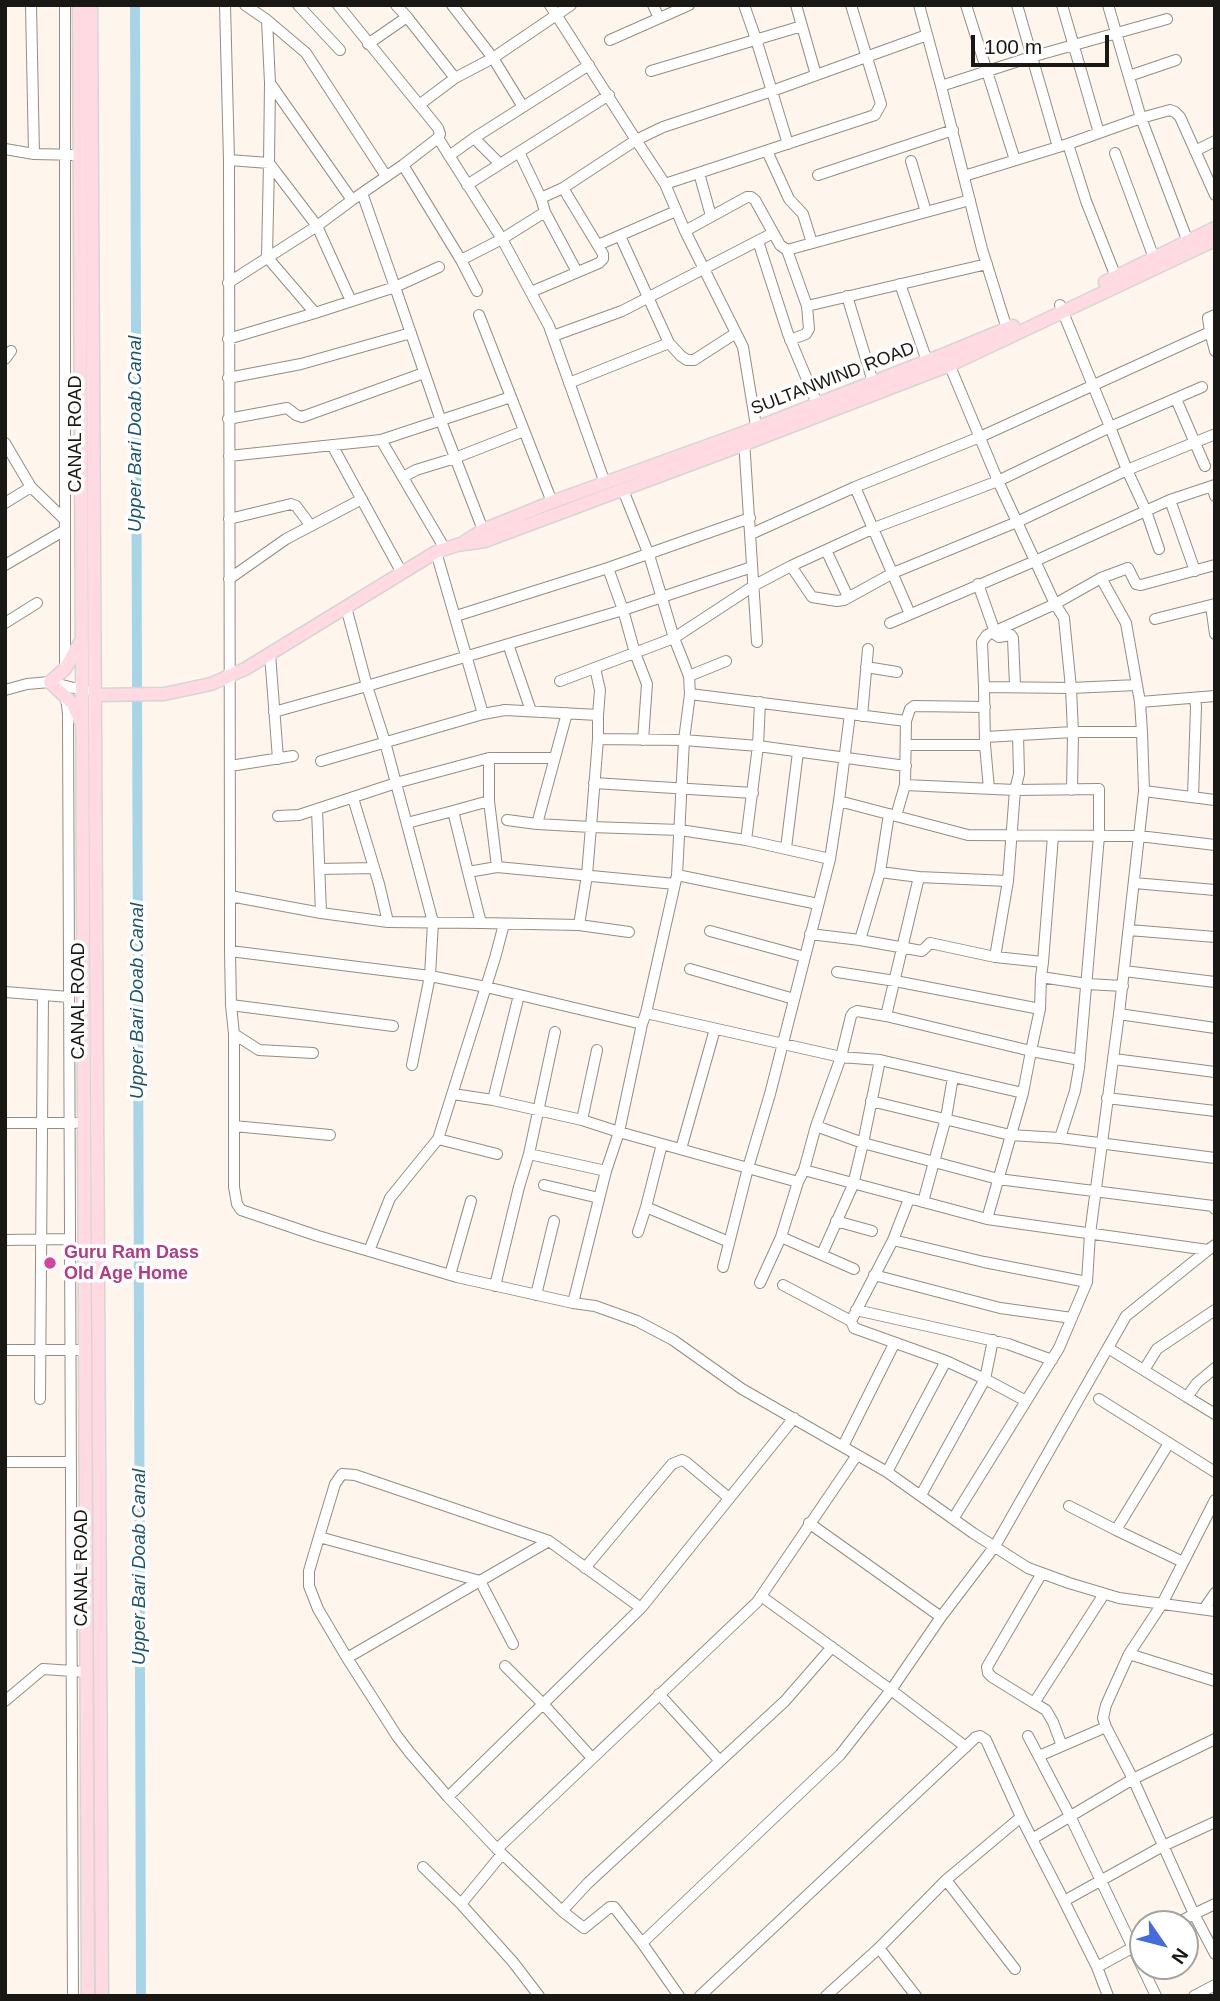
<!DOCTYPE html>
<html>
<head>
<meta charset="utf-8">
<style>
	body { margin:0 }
	#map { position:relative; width:1220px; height:2001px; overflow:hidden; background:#fef6ec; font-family:Helvetica,sans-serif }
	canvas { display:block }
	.frame { position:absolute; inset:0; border:7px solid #1a1814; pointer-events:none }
	.north { position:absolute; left:1129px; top:1910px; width:70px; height:70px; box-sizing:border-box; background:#fff; border:2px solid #a3a3a1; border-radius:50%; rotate:125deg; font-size:19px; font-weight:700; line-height:28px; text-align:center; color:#1a1814 }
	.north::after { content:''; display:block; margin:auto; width:24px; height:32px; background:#436bdd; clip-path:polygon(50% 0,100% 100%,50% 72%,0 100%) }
	.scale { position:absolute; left:971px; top:35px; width:138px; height:32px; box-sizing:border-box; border:4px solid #1a1814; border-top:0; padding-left:9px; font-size:21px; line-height:24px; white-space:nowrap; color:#1a1814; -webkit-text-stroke:5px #fff; paint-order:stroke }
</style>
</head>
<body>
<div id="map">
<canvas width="1220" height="2001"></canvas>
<div class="frame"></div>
<div class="north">N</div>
<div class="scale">100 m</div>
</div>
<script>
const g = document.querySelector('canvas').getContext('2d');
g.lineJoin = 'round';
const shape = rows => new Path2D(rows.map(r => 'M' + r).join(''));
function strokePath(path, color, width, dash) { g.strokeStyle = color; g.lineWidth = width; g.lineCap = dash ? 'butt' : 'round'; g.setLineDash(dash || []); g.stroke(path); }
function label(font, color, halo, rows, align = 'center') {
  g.font = font + ' Helvetica,sans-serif'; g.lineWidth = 7; g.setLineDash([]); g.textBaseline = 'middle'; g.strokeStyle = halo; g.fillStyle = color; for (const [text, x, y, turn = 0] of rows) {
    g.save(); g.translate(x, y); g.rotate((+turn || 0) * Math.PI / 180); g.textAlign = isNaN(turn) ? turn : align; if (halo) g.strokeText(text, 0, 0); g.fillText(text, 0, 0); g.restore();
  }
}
strokePath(shape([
	[135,5,141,1996]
]), '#a8d4e8', 10);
const minor = shape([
	[31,5,34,154],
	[65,5,65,668],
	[225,5,229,160,230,896,321,913],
	[245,5,267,20,306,53,386,176],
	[298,5,340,50],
	[396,5,407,17],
	[452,5,493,58,523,107],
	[550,5,636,140,663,127,772,91,927,35],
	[653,5,659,18],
	[744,5,756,39,788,144],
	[796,5,816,75],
	[919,5,941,86,982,249,1007,329],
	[966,5,1015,160],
	[1017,5,1058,147],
	[1062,5,1099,133],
	[267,20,270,83,269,163,317,226,351,301],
	[610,40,689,5],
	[368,44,407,17,455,78,493,58,571,5],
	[651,71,802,26],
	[1129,76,1176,60],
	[270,83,352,200],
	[941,86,1031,57,1167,19],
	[419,105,455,78],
	[438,138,502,239,549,326,605,483],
	[474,138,500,164],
	[1068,144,1086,201,1116,277],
	[5,149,34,154,79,155],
	[767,151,789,199,803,214,812,243],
	[1195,151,1215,141],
	[519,152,541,198],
	[1115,153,1154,258],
	[449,156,474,138,589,65],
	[229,160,269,163,267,257,315,313,395,287,362,193],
	[911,161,926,212],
	[403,165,461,260,502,239,545,212,541,198,563,188,636,140,665,184,685,231,743,347,757,432],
	[699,173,711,216],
	[818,175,953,130],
	[964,176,1068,144,1141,118,1108,5],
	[665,184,875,115,881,104,851,5],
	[467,185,609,95],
	[970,200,787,250,807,306,987,264],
	[545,212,577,272],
	[685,231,747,197,751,197,755,200,780,245,787,250],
	[620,236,669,343,681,356,687,360,694,360,736,333],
	[758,241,788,334,819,408],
	[1188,242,1141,118,1170,110,1175,112,1180,117,1215,195],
	[598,245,676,211],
	[461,260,477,291],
	[439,267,395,287,441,421,483,530],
	[228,283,317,226,352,200,403,165,438,138,440,134,438,128,338,5],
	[900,284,927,361],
	[531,292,599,263,603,259,603,254,563,188],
	[847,296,873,382],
	[1060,305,1110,427,998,481,874,528,791,566,755,585,674,638,689,676,690,694,684,740,677,875,646,1013,642,1024,619,1132,798,1182,804,1170,987,1219,1208,1250,1215,1245],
	[479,315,552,502],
	[1210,332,1215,351],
	[553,336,622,311,773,233],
	[228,339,315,313],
	[790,340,806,334,809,329,807,306],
	[5,359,11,351],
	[947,359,998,481,1055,604,1064,618,1071,688,1073,732,1142,732,1140,702,1215,696],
	[228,378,301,364,411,333],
	[569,383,669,343],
	[1176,399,1205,466],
	[228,419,287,408,296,415,302,417,424,373],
	[381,440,445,549],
	[744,440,757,642],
	[5,443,31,487,65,520],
	[332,445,402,573],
	[229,456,381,440,511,397],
	[403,477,416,470,455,458,524,431],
	[1212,486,1215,496],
	[855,487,910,614],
	[1170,500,1195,571],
	[5,503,31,487],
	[229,519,291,504,296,506,311,526],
	[751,534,855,487,980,437,1210,332,1208,318,1215,315],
	[1159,549,1146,511,1127,470,1213,435],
	[826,550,848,597],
	[436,552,483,714,505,710,598,715,598,739,591,827,680,830,746,840,830,859,839,801,968,835,1139,836,1215,845],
	[5,565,65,530],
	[791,566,812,597,837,601,844,600,893,573,1017,522,1127,470,1110,427,1202,387],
	[608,568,623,610,635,653,647,684,643,740],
	[1101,578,1128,568,1136,584,1141,585,1215,565],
	[229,579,286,539,362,499],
	[978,584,996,635,999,637,1011,635,1013,638,1015,686],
	[1211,606,1215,634],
	[346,607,367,686,623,610,752,567],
	[456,616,608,568,750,518],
	[1155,619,1215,604],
	[5,623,37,603],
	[890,623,1035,561,1170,500,1215,485],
	[508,644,531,711],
	[270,654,278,759],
	[866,667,897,672],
	[595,668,600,690,598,715],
	[689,676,726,661],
	[560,681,674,638,649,555,623,490],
	[984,687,982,642,987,635,1055,604,1101,578,1126,623,1140,702],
	[5,690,27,684,50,682,86,691],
	[690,694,906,721,905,785,896,816],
	[66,697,68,714,73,1996],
	[760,702,758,746,906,766],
	[274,712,367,686,385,742,433,922,430,976,412,1065],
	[567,713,537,824,591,827,587,875,579,925,629,932],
	[862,716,868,649],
	[906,721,910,709,914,706,985,707],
	[1142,732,1144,791,1215,800],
	[1018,735,1019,774,1015,790,1099,789,1099,836,1079,1068,1075,1091,1060,1138],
	[985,737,1073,732,1072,790],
	[598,739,684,740,758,746,746,840],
	[906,745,985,745,984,687,1071,688,1137,685],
	[985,745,989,789],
	[489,758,489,801,497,867],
	[321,761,483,714],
	[230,766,293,756],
	[594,783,753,793],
	[905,785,1015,790,1008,881,995,957,1043,962,1041,977,1087,984,1123,986],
	[1144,791,1119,1014,1215,1028],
	[1193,797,1196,707,1195,698],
	[353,798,379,884,388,922],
	[839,801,850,714],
	[317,809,321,913,388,922,481,923],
	[889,814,880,872,919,877,1008,881],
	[278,816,299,815,396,783,489,758,554,758],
	[507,820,537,824],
	[407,823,453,811],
	[786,848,798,752],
	[320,869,374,868],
	[468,872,453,811,489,801],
	[677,875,818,904],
	[1134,883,1215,890],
	[230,896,230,951,430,976,486,987,642,1024],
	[579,925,481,923,468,872,497,867,675,884],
	[1129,930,1215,937],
	[710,931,805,957],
	[810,934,860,940,922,951,930,943,995,957],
	[860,940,880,872],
	[230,951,231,1005,393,1026],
	[1043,962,1053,836],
	[690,969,794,999],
	[1124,971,1215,982],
	[837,972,895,981,1040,1009],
	[1041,977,1040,1009,1031,1051,1023,1093,880,1060,841,1057,851,1016,853,1013,857,1011,886,1016,1031,1051,1080,1060],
	[5,992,69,997],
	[231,1005,234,1034,234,1187,237,1204,241,1210,318,1236,457,1277,573,1303,595,1306,637,1321,673,1340,742,1389,887,1472,973,1533,1028,1568,1069,1583,1119,1598,1215,1611],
	[646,1013,841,1057,816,1126,804,1170],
	[886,1016,919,877],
	[234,1034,259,1050,313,1053],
	[1114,1059,1215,1072],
	[453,1094,493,1100],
	[1107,1098,1215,1111],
	[871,1101,1010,1135,1060,1138,1215,1158],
	[582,1120,597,1050],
	[5,1123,75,1123],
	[234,1126,330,1135],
	[816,1126,863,1143,998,1179,1213,1206,1215,1209],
	[438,1139,497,1154],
	[681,1149,715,1029],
	[529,1154,555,1032],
	[544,1185,599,1198],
	[909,1199,893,1240,984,1262,1087,1282],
	[923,1202,946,1118,953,1077],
	[646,1207,729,1242],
	[987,1219,1023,1093],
	[836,1221,872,1231],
	[638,1232,646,1207,662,1144],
	[781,1237,854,1269],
	[5,1240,69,1239],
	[893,1240,851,1321,854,1328,946,1361,985,1379,1026,1401],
	[369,1251,390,1198,438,1139,495,958,504,924],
	[822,1254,853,1185,863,1143,880,1060],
	[723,1267,748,1168,770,1094,830,859],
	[450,1275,471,1201],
	[874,1275,1000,1308,1072,1318],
	[760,1283,781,1237,798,1182],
	[783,1285,851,1321],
	[495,1286,519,1187,529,1154,606,1171,619,1132,582,1120,493,1100,519,995],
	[536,1295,554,1221],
	[573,1303,606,1171],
	[856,1310,1008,1344,1052,1360],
	[1108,1348,1187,1397],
	[5,1350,85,1350],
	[1215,1368,1197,1383,1187,1397,1215,1414],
	[1144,1370,1157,1349,1215,1310],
	[40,1399,43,995],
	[1099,1399,1169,1443,1116,1530,1183,1562],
	[794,1418,641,1608,549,1541,347,1658,397,1736,410,1753,448,1797,497,1849,757,1602,857,1455],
	[1169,1443,1215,1472],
	[843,1446,894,1344],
	[5,1462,70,1462],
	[887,1472,946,1361],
	[921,1495,985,1379,993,1340],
	[1069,1506,1116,1530],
	[953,1519,1059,1348,1087,1282,1090,1234,1119,1014],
	[809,1523,941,1617],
	[319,1537,335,1484,342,1474,355,1475,549,1541],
	[585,1568,672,1464,682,1460,686,1462,729,1498],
	[1042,1573,987,1667,988,1673,992,1677,1034,1703,1104,1594],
	[761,1596,891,1690,966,1747],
	[1204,1609,1215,1593],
	[1129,1654,1215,1681],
	[347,1658,318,1609,309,1586,309,1571,319,1537,480,1581,513,1644],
	[505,1666,544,1705,592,1758],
	[659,1694,719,1760],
	[5,1701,43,1669,87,1672],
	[1034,1703,1046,1710,1053,1722,1062,1746],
	[1028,1736,1070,1816,1156,1996],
	[1215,1739,1133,1779,1194,1914,1215,1904],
	[1039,1756,1106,1727],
	[448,1797,641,1608],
	[1032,1839,1064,1901,1163,1846,1215,1822],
	[497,1849,562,1911,588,1883,785,1701,832,1647],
	[502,1854,461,1904,513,1962,539,1996],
	[423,1867,461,1904],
	[946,1880,1015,1969],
	[1064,1901,1097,1967,1143,1942],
	[562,1911,584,1928,610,1907,614,1907,642,1943],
	[1176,1924,1194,1914,1215,1954],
	[879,1948,916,1996],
	[1097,1967,1108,1996],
	[679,1996,642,1943,840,1755,891,1690,941,1617,995,1546,1126,1316,1208,1250],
	[700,1996,976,1737,980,1736,986,1740,1021,1817],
	[826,1996,879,1948,946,1880,1021,1817,1032,1839,1133,1779,1106,1727,1103,1718,1106,1705,1129,1654,1162,1604,1215,1500],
	[1194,1996,1215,1985]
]);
const major = shape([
	[79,5,88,1996],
	[91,5,102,1996],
	[1105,282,1215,228],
	[464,542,483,530,552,502,743,433,945,354,1013,326],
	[95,695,164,694,211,684,245,669,436,552,457,545,485,541,745,444,950,365,1215,240],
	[80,720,73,704,50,682,65,669,81,641]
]);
strokePath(minor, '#948d84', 12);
strokePath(major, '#d6d5d5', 15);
strokePath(minor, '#fff', 10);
strokePath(major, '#ffdae3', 12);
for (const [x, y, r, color] of [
	[50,1263,7,"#d1479c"]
]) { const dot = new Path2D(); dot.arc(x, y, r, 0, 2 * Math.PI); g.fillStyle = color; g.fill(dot); strokePath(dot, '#fff', 2.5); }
label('18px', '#1a1814', '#fff', [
	["SULTANWIND ROAD",833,379,-21],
	["CANAL ROAD",76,434,-90],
	["CANAL ROAD",79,1001,-90],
	["CANAL ROAD",82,1568,-90]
]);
label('bold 18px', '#b23c85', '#fff', [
	["Guru Ram Dass",64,1253],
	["Old Age Home",64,1274]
], 'left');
label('italic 19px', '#1d566b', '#fff', [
	["Upper Bari Doab Canal",136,434,-90],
	["Upper Bari Doab Canal",138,1001,-90],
	["Upper Bari Doab Canal",140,1567,-90]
]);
</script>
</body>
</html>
